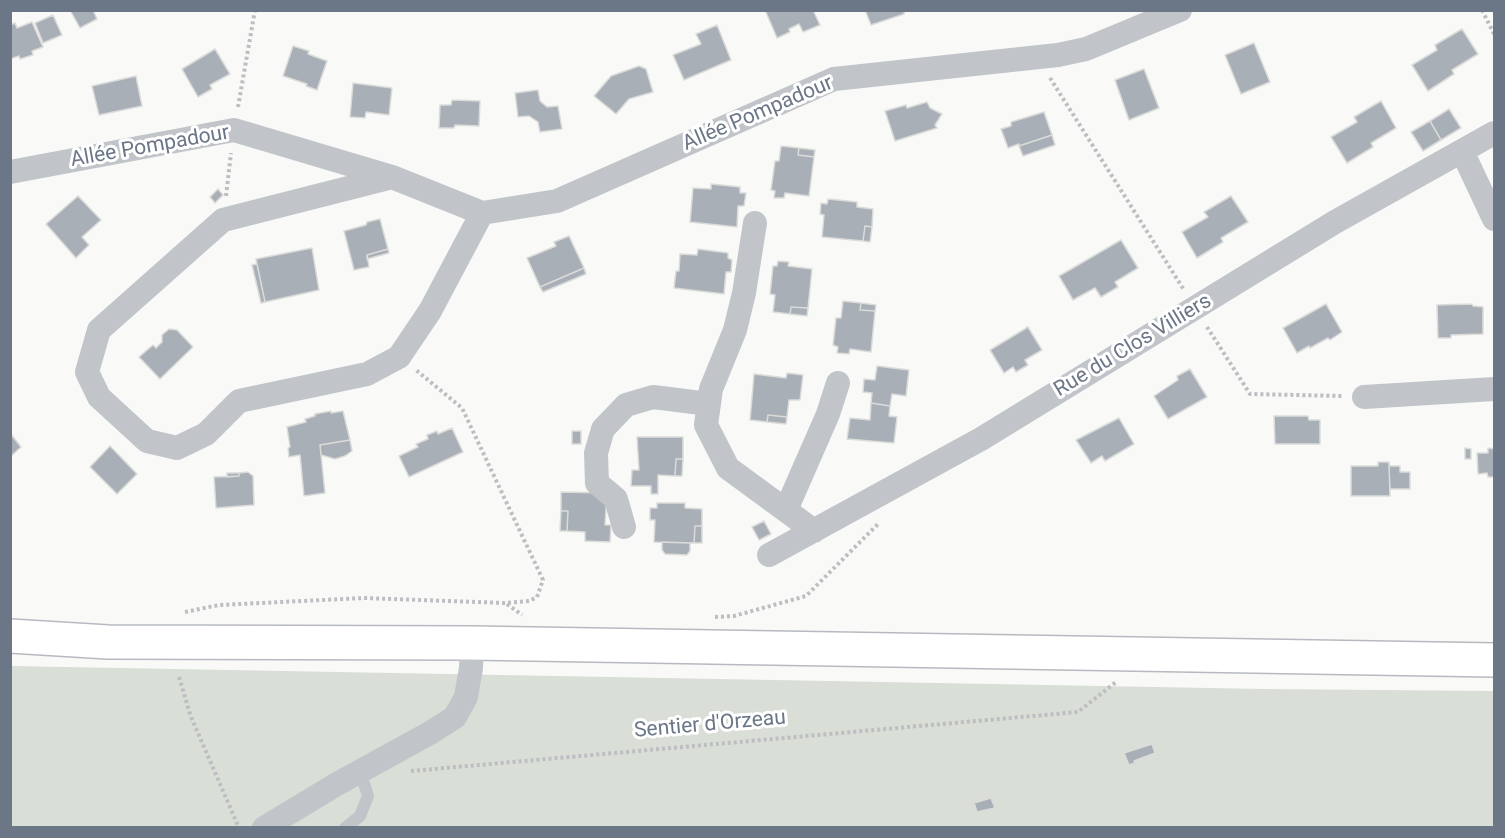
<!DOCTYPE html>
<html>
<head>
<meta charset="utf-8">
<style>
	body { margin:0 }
	#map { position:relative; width:1505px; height:838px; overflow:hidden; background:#f9faf8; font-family:Roboto,sans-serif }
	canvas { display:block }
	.frame { position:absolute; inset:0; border:12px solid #6b7787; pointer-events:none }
</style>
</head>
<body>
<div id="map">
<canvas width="1505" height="838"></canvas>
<div class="frame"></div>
</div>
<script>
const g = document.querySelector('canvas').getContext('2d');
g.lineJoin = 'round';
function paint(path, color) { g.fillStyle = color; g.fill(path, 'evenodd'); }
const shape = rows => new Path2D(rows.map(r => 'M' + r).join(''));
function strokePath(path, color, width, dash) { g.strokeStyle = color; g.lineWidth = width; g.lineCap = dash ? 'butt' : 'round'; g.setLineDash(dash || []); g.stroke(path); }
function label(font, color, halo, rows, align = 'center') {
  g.font = font + ' Roboto,sans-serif'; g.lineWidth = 6; g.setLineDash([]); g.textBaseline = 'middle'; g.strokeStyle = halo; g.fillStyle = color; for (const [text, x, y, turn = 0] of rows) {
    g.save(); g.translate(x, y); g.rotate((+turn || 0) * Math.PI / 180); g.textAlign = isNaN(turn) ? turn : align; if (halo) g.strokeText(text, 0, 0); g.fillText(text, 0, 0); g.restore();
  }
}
paint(shape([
	[11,666,1264,689,1494,691,1494,827,11,828]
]), '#d9ded7');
const building = shape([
	[70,10,93,10,97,19,80,28,70,10],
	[765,10,813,10,820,25,803,32,799,24,789,29,790,32,777,38,765,10],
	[865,10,908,10,904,12,904,14,871,25,865,10],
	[53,15,62,35,43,43,35,23,53,15],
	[32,22,43,47,32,51,33,55,20,59,19,56,10,59,10,25,15,23,17,28,32,22],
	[717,25,731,60,684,80,673,55,701,44,696,34,717,25],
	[1462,29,1478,54,1452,70,1454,74,1428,91,1412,65,1437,50,1435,45,1462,29],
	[1254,43,1270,82,1241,94,1225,55,1254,43],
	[293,46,309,51,308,54,327,61,317,90,306,86,307,84,283,76,293,46],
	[215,49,230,74,210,85,212,89,198,97,182,69,215,49],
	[639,66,646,69,653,92,629,99,616,114,594,96,611,76,639,66],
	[1144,69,1159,108,1129,120,1115,80,1144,69],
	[136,76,142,106,99,115,92,86,136,76],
	[353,83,392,88,389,115,366,112,365,118,350,117,353,83],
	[538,90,540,101,547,107,558,106,562,129,540,132,538,122,529,116,518,117,515,93,538,90],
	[452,100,480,101,479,126,455,125,454,128,439,128,440,105,451,105,452,100],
	[1381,101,1396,128,1371,143,1373,147,1347,163,1331,137,1357,122,1354,117,1381,101],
	[927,102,930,108,942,114,935,125,937,128,895,141,885,111,906,105,907,108,927,102],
	[1449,109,1461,128,1441,140,1430,121,1449,109],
	[1044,112,1052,135,1019,146,1019,144,1008,148,1001,129,1011,126,1011,122,1044,112],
	[1430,121,1441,140,1423,151,1411,132,1430,121],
	[1052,135,1055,145,1023,156,1019,146,1052,135],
	[781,146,799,148,798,155,814,157,809,196,785,193,784,198,774,198,775,191,771,190,775,161,779,161,781,146],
	[799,148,815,150,814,157,798,155,799,148],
	[711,184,740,187,740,193,746,193,744,206,738,206,737,227,690,222,693,188,711,189,711,184],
	[218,189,223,195,215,203,210,197,218,189],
	[78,196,101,220,82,237,89,245,76,258,46,224,78,196],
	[1231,196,1248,222,1221,238,1223,242,1197,258,1182,232,1208,217,1204,212,1231,196],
	[828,199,857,202,857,207,873,209,872,227,865,226,863,241,822,237,824,215,820,214,821,203,827,204,828,199],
	[380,219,388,249,367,255,369,267,354,270,344,231,366,225,367,222,380,219],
	[865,226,872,227,870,242,863,241,865,226],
	[569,236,584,268,540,287,527,258,556,246,554,242,569,236],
	[1121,240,1138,268,1115,282,1118,287,1101,297,1095,288,1073,300,1059,276,1121,240],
	[312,248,319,290,265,302,256,259,312,248],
	[388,249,389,253,367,259,367,255,388,249],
	[698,249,728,253,728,258,732,260,731,272,726,272,724,294,674,288,676,271,679,271,680,254,697,255,698,249],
	[778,261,789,262,788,266,812,269,808,308,791,307,790,314,773,312,775,295,770,294,773,266,777,266,778,261],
	[257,264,265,302,261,303,252,265,257,264],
	[584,268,586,274,543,292,540,287,584,268],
	[843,301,861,303,860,310,875,311,871,352,850,349,849,354,837,353,838,347,833,345,836,318,841,318,843,301],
	[861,303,876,305,875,311,860,310,861,303],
	[1326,304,1342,332,1330,340,1328,338,1310,348,1309,346,1297,353,1283,328,1326,304],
	[1472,304,1473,306,1483,307,1483,334,1451,335,1451,338,1438,338,1437,305,1472,304],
	[791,307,808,308,807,316,790,314,791,307],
	[1028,327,1042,350,1025,360,1028,365,1016,372,1013,367,1004,373,990,350,1028,327],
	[169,329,177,330,193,347,160,379,139,357,153,345,156,348,162,342,162,335,169,329],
	[877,366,909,370,906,396,892,394,890,406,871,403,872,393,863,392,864,379,875,380,877,366],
	[1190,369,1207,397,1168,419,1154,396,1178,380,1177,376,1190,369],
	[787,373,803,375,800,400,789,400,787,417,768,415,767,422,750,420,754,374,786,378,787,373],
	[871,403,890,406,889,416,897,417,894,443,847,439,850,418,870,420,871,403],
	[331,411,331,413,343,411,350,440,320,445,325,493,304,496,300,455,289,457,288,448,290,447,287,427,306,422,305,419,315,416,315,414,331,411],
	[768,415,787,417,786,424,767,422,768,415],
	[1274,416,1308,416,1309,420,1320,420,1320,444,1275,444,1274,416],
	[1119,418,1134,444,1105,461,1102,456,1091,463,1076,440,1119,418],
	[452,428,463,452,409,477,399,456,418,447,416,444,428,439,427,435,437,431,438,434,452,428],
	[572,431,581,431,581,444,572,444,572,431],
	[10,433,21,447,10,457,10,433],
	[637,437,683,437,683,459,676,459,675,476,658,475,658,494,651,494,651,486,631,486,632,470,639,470,637,437],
	[350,440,352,451,345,456,335,459,321,455,320,445,350,440],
	[110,446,137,474,117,494,90,467,110,446],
	[1465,448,1471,449,1471,459,1465,459,1465,448],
	[1488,448,1494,449,1494,477,1488,477,1487,473,1478,474,1477,453,1488,453,1488,448],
	[676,459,683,459,682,476,675,476,676,459],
	[1378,462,1389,462,1390,496,1351,496,1351,466,1378,466,1378,462],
	[1389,466,1400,466,1400,472,1410,472,1410,489,1390,489,1389,466],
	[248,472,253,476,254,505,216,508,214,477,239,476,239,473,248,472],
	[227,473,239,473,239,476,227,477,227,473],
	[561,492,607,493,605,525,611,525,610,542,585,541,585,532,567,531,568,511,561,511,561,492],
	[657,503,685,503,685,508,702,509,702,526,695,526,694,543,654,542,655,520,650,520,650,508,657,508,657,503],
	[561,511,568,511,567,531,560,531,561,511],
	[764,521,771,534,759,540,752,527,764,521],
	[695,526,702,526,702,543,694,543,695,526],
	[662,542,690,543,690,551,687,555,665,554,662,550,662,542],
	[1152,744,1155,753,1134,761,1135,763,1129,765,1124,753,1152,744],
	[991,798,995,808,977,812,974,803,991,798]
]);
paint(building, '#a9afb7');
strokePath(building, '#dbdcda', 1.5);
const secondary = shape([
	[10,636,108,642,472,643,1494,660]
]);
strokePath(secondary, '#b6bac0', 36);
strokePath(shape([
	[1482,10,1494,34],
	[1050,78,1184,290],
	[238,107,255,10],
	[226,196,231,153],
	[1207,327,1250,394,1343,396],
	[507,604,522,615],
	[185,612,219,605,364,598,505,603,529,601,537,597,543,580,462,408,416,370],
	[715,617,734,616,806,596,879,523],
	[179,677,191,717,239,828],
	[411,771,1078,712,1116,682]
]), '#bcbec1', 4, [3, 3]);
strokePath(shape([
	[345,828,360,816,368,796,360,771]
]), '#c1c5c9', 12);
strokePath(shape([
	[1462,151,1494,219],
	[10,172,234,130,392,177,482,213,557,201,834,79,1058,55,1086,49,1180,10],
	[392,177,223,220,99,330,87,372,99,397,147,441,177,448,206,434,239,401,367,374,399,357,430,311,482,213],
	[755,223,744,293,735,330,711,389,706,425,728,468,814,531],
	[1364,397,1494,389],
	[786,510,828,414,838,383],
	[624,527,616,499,597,483,596,453,603,429,626,405,653,397,709,404],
	[769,555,981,439,1335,222,1494,133],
	[264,828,337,784,430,733,455,717,466,697,471,668,472,643]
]), '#c1c5c9', 24);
strokePath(secondary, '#fff', 33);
label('21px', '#6b7787', '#fff', [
	["Allée Pompadour",758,114,-23],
	["Allée Pompadour",150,147,-10],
	["Rue du Clos Villiers",1133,346,-31],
	["Sentier d'Orzeau",710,725,-5]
]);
</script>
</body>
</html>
